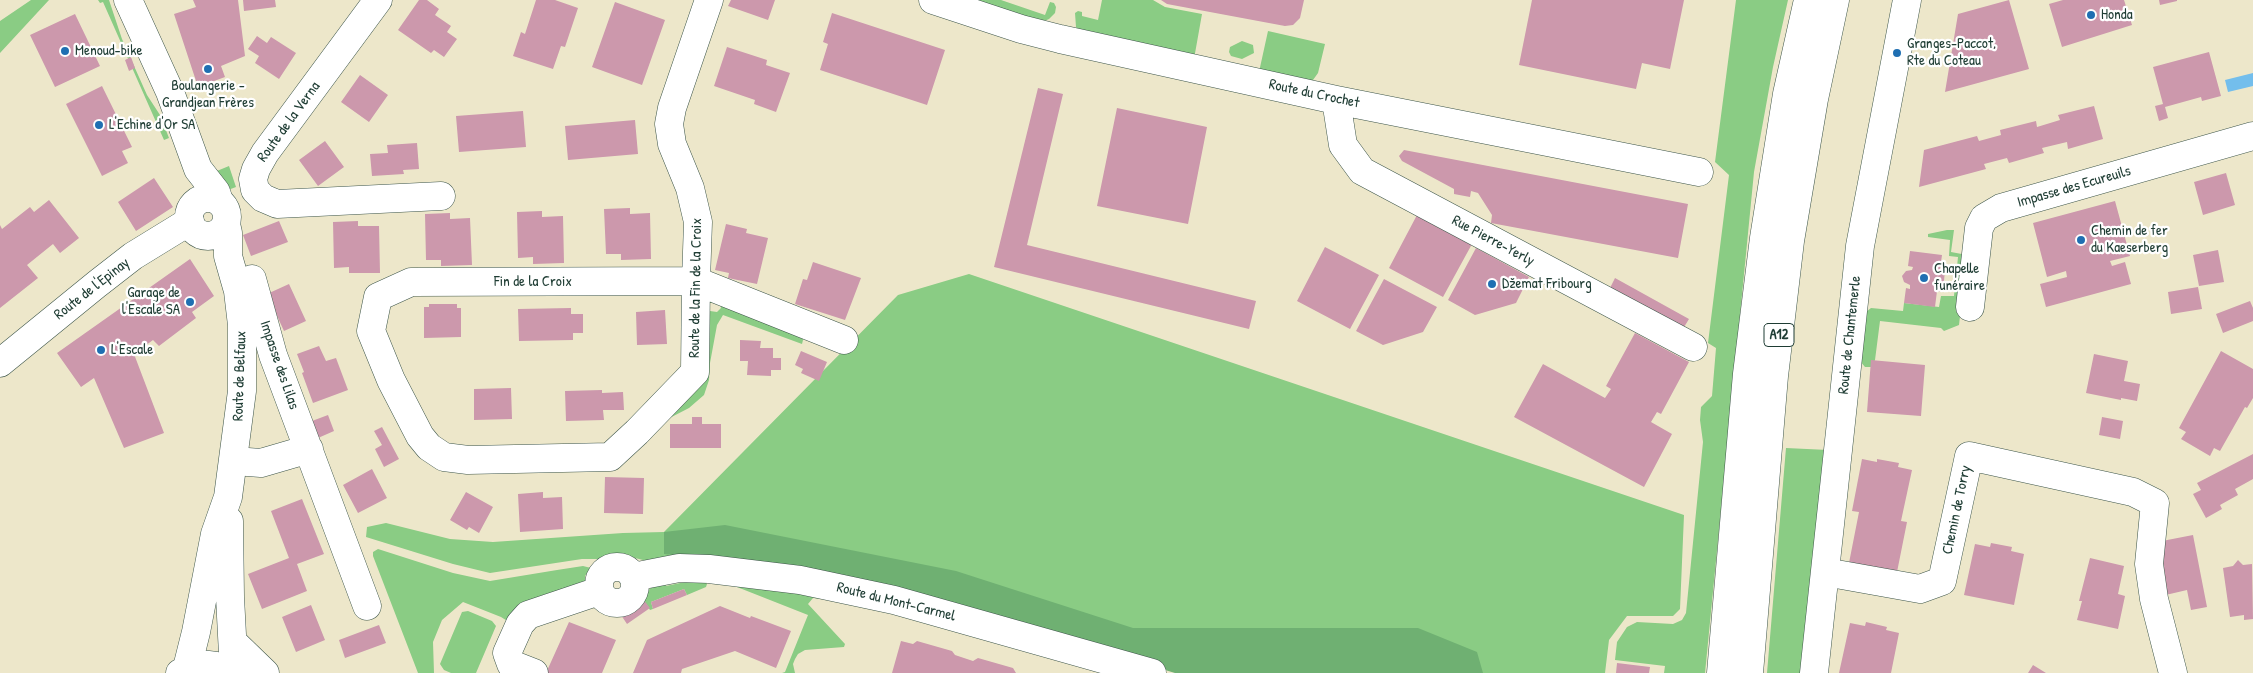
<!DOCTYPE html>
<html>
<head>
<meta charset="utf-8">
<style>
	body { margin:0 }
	canvas { display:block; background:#ede7ca }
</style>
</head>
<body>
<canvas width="2253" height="673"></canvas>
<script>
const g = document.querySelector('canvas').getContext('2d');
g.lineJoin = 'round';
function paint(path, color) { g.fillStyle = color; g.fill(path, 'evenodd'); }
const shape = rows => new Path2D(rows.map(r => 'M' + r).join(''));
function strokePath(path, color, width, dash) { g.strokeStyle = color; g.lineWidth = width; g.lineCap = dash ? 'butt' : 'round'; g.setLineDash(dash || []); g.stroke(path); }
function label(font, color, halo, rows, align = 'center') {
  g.font = font + ' "Patrick Hand",sans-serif'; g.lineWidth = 4.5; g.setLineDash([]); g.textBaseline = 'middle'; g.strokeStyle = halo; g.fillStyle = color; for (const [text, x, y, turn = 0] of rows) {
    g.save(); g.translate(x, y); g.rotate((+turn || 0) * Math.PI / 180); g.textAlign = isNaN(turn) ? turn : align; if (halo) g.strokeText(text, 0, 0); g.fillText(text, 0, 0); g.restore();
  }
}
paint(shape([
	[31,0,49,0,0,53,0,21],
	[98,0,109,0,122,39,147,95,160,115,169,138,164,140,103,2,100,3],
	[963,0,1001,0,1045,15,1050,2,1054,3,1056,7,1055,13,1049,19,1040,23],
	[1102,0,1153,0,1165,7,1202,14,1194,59,1082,34,1076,27,1075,13,1078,11,1082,12,1082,16,1098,20],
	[1736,0,1788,0,1773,67,1754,172,1705,673,1664,673,1665,666,1615,660,1617,642,1627,627,1637,622,1673,624,1682,620,1686,613,1703,442,1700,420,1701,407,1712,396,1716,348,1708,343,1729,175,1715,162],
	[1268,31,1325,44,1318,73,1313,80,1306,82,1259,72],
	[1242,41,1253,45,1254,53,1242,59,1231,56,1229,52,1230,47],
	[229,166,236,187,228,190,212,173],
	[1947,230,1954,230,1951,252,1967,255,1959,325,1944,331,1941,328,1880,321,1875,360,1871,367,1865,367,1860,361,1866,312,1871,308,1903,311,1904,303,1939,307,1941,296,1954,296,1958,257,1949,256,1950,240,1928,237,1928,234],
	[969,274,1684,515,1680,609,1673,616,1627,616,1609,640,1605,673,1335,673,700,558,647,561,619,554,611,555,601,559,582,559,490,573,453,564,366,537,367,527,386,523,450,539,493,542,623,533,664,532,898,295],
	[713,299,804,336,802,344,723,315,717,325,710,363,709,380,704,395,689,408,658,424,696,385,703,310,717,312,721,308,720,304,715,302,710,303,708,307,707,301],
	[1786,448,1828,450,1804,673,1767,673],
	[378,549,453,573,490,581,557,570,583,566,591,568,585,576,585,588,512,624,501,617,463,602,442,620,433,642,434,673,418,673,373,556,373,552],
	[665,581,666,586,685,582,705,581,707,584,706,587,687,595,684,589,651,602,653,609,650,610,641,597,652,587],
	[737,585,799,591,832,600,813,598,808,604,845,644,844,647,805,650,798,654,795,659,793,664,795,673,782,673,785,672,808,615,737,587],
	[468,611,492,621,496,626,476,673,451,673,444,670,440,664,462,612]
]), '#8acc84');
paint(shape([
	[725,525,956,571,1133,628,1418,628,1477,652,1483,673,1175,673,910,593,791,566,664,554,664,532]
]), '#6fb072');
paint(shape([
	[2253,73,2253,86,2228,92,2225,80]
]), '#73beec');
paint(shape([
	[193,0,238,0,245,56,221,66,225,77,198,87,174,14,196,7],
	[243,0,275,0,276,7,244,11],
	[419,0,427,0,439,9,435,15,451,26,447,32,457,39,444,57,434,50,431,53,398,30],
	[536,0,555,0,578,8,565,47,561,46,553,69,513,56,521,32,525,34],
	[731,0,775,0,768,20,728,6],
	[1161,0,1304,0,1300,18,1293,25,1285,26,1167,4],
	[1532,0,1684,0,1670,69,1642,63,1636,89,1519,65],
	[2009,0,2029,69,1945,92,1958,14],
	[2063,0,2124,0,2132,25,2062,47,2049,4],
	[2159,0,2177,0,2177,1,2160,5],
	[615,2,665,20,642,85,592,67],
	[832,13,945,50,927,105,820,70,828,44,823,42],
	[75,14,100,66,55,87,30,35],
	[257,36,267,43,271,37,296,53,279,79,255,63,259,56,248,49],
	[727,47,767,60,766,65,790,73,776,112,754,104,755,100,714,86],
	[2209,52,2221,96,2202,101,2201,97,2165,107,2168,118,2159,121,2155,106,2163,104,2153,67],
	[131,57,135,68,129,71,125,60],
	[360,75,388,95,369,122,341,102],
	[102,86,132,147,122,151,128,163,102,176,66,104],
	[1038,88,1063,94,1027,245,1256,301,1249,329,994,267],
	[2094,106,2103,139,2068,149,2067,142,2042,148,2044,153,2009,163,2007,158,1984,164,1986,169,1919,187,1924,150,1977,136,1979,141,2001,135,2000,130,2036,121,2037,127,2060,120,2058,115],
	[1117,108,1207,127,1188,224,1097,206],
	[523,111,526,147,459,152,456,116],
	[635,120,638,154,568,160,565,126],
	[325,141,344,167,318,186,299,160],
	[417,143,419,169,403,170,404,174,372,176,370,154,388,153,387,145],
	[1404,150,1688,204,1678,258,1491,223,1492,215,1478,193,1471,191,1470,197,1454,194,1454,189,1402,161,1399,156],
	[2226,173,2235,205,2203,215,2194,182],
	[154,178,173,207,136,231,118,202],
	[49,200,79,238,60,253,53,244,27,265,38,278,0,308,0,225,2,229,30,207,34,212],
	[2115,201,2130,256,2110,261,2112,266,2125,262,2131,284,2046,307,2040,284,2067,277,2066,271,2047,277,2033,223],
	[630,208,630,214,650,213,651,259,621,260,621,254,606,254,604,209],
	[542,211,542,217,563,216,564,263,533,264,533,257,518,258,517,212],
	[450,213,450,219,470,218,472,265,441,266,441,260,426,260,425,214],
	[1417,215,1472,244,1443,297,1389,268],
	[279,221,288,242,251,256,243,235],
	[358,221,358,226,379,226,380,273,349,273,349,267,334,268,333,222],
	[726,224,747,229,746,233,768,238,757,284,728,278,729,273,715,270],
	[1325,247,1379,275,1350,329,1297,301],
	[1476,248,1529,277,1516,303,1475,315,1448,300],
	[2218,250,2224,282,2199,286,2193,255],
	[1910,251,1942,255,1940,269,1945,270,1943,292,1937,291,1935,307,1904,303,1906,288,1910,289,1910,285,1904,282,1902,276,1906,271,1912,270,1913,267,1908,266],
	[190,259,214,296,192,312,196,318,159,346,153,340,134,354,164,433,124,448,94,378,81,387,57,353],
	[813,262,861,278,845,320,795,304,803,279,807,280],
	[1615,278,1689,319,1681,332,1608,292],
	[1384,279,1437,307,1423,332,1383,345,1356,331],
	[289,284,306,321,284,331,267,294],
	[2198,287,2202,309,2171,314,2168,292],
	[2250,301,2253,308,2253,321,2223,333,2216,314],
	[429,304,457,304,457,308,461,308,461,337,424,338,424,307,429,307],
	[571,308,571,314,583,314,583,333,573,333,573,340,519,341,518,309],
	[665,310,667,344,637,345,636,312],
	[1635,333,1689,362,1661,414,1657,412,1651,422,1672,434,1644,487,1514,417,1543,364,1605,398,1611,389,1606,386],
	[740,340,761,341,760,348,773,348,773,358,781,358,781,370,771,370,771,376,747,375,748,361,740,361],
	[319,346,326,361,336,358,348,390,313,403,302,373,304,372,297,354],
	[801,351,827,362,819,381,801,373,803,369,795,365],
	[2221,351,2253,369,2253,398,2247,408,2245,407,2220,451,2214,448,2210,456,2181,439,2186,432,2179,428],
	[2094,354,2128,361,2124,381,2140,384,2137,401,2121,398,2121,400,2086,393],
	[1871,360,1925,365,1921,416,1867,412],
	[511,388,512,419,474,420,474,389],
	[602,390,602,393,623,392,624,410,603,410,604,420,566,421,565,391],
	[328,415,334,431,318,438,312,421],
	[692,417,702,417,702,424,721,424,721,448,670,448,670,424,692,424],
	[2102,417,2123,421,2120,439,2099,435],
	[382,427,399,459,384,467,375,449,382,445,374,431],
	[2253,454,2253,479,2235,489,2238,495,2220,505,2222,509,2206,518,2193,494,2201,490,2197,483],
	[1862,459,1877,462,1877,459,1899,463,1898,467,1912,470,1901,521,1907,522,1896,577,1848,568,1859,512,1852,511],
	[372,469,387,498,358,513,343,485],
	[605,477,644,478,643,514,604,513],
	[466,492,493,507,479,533,469,527,467,530,450,520],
	[543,492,543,498,562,497,563,529,520,532,518,494],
	[302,499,324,554,297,564,307,591,262,609,248,574,289,558,271,511],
	[2193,535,2207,607,2191,610,2187,590,2157,597,2157,542],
	[1991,543,2012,547,2011,551,2024,554,2014,605,1964,595,1975,544,1990,547],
	[2090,558,2124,566,2118,594,2125,596,2118,629,2077,620,2082,601,2079,601],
	[2238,560,2243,565,2252,564,2253,619,2244,620,2244,615,2230,617,2223,568,2233,566],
	[684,589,687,595,653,609,651,602],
	[643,599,650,608,627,624,621,615],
	[311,605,325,640,296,652,282,617],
	[720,606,750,618,751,616,791,631,776,668,735,651,682,669,681,673,633,673,647,640],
	[569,622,616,640,602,673,546,673],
	[1866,622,1887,627,1886,630,1899,633,1891,673,1839,673,1850,623,1865,626],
	[379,625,386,643,345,658,339,640],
	[901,641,913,644,917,641,952,651,955,655,973,661,978,658,1013,668,1016,673,892,673],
	[1617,663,1650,667,1649,673,1616,673],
	[2033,665,2046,673,2028,673]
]), '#cc98ac');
const minor = shape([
	[378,0,265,153,256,169,253,179,255,190,263,198,277,204,441,196],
	[709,0,672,108,669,124,672,144,690,188,698,222,696,281,695,372,637,432,610,457,468,460,444,457,429,447,420,436,391,380,371,331,378,297,411,282,696,281,844,340],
	[933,0,1021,29,1060,39,1336,100,1699,172],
	[1336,100,1343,145,1362,171,1693,347],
	[252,279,273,355,367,606],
	[1970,307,1979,228,1984,218,2001,208,2253,136],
	[0,363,97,284,133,256,190,221],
	[234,461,261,463,309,449],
	'599 585a18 18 0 1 1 36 0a18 18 0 1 1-36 0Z',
	[1825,572,1920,589,1942,581,1969,456,2133,492,2155,503,2149,564,2154,599,2173,673],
	[633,577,679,568,709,569,800,580,894,600,1152,673],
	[534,673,511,664,507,653,520,624,528,615,599,591],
	[1814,673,1860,246,1907,0]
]);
const major = shape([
	[128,0,170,92,198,169,216,192,219,201],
	'189 217a19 19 0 1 1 38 0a19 19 0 1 1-38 0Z',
	[229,521,230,597,234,673],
	[234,643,265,673],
	[187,668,196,632,215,534,228,497,242,391,242,325,238,291,228,256,228,233,226,224],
	[180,673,200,664,216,666,228,673]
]);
const highway = shape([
	[1721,673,1747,374,1764,238,1787,94,1808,0],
	[1749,673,1774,376,1790,241,1814,99,1835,0]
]);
strokePath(minor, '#3e564a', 29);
strokePath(major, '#3e564a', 29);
strokePath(highway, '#3e564a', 29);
strokePath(minor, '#fff', 28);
strokePath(major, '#fff', 28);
strokePath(highway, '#fff', 28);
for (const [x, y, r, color] of [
	[2091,15,5,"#1f6fb2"],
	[65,51,5,"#1f6fb2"],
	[1897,53,5,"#1f6fb2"],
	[208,69,5,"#1f6fb2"],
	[99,125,5,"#1f6fb2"],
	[2081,240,5,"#1f6fb2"],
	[1924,278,5,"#1f6fb2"],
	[1492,284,5,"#1f6fb2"],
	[190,302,5,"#1f6fb2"],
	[101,350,5,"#1f6fb2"]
]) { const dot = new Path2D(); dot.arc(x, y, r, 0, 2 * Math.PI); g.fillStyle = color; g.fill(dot); strokePath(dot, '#fff', 2); }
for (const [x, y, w] of [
	[1779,335,30]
]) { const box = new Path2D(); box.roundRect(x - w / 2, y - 11.5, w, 23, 4); g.fillStyle = '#fff'; g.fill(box); strokePath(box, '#1f3d34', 1); }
label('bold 14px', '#1f3d34', null, [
	["A12",1779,335]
]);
label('15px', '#1f3d34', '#fff', [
	["Honda",2101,15],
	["Granges-Paccot,",1907,44],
	["Rte du Coteau",1907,61],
	["Menoud-bike",75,51],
	["Boulangerie -",208,86,"center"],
	["Grandjean Frères",208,103,"center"],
	["L'Echine d'Or SA",109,125],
	["Chemin de fer",2091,231],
	["du Kaeserberg",2091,248],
	["Chapelle",1934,269],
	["funéraire",1934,286],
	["Džemat Fribourg",1502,284],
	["Garage de",180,293,"right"],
	["l'Escale SA",180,310,"right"],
	["L'Escale",111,350]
], 'left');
label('15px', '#1f3d34', '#fff', [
	["Route du Crochet",1314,94,12],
	["Route de la Verna",289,122,-54],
	["Impasse des Ecureuils",2074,187,-16],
	["Rue Pierre-Yerly",1493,241,28],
	["Fin de la Croix",533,282],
	["Route de la Fin de la Croix",696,288,-89],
	["Route de l'Epinay",92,289,-38],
	["Route de Chantemerle",1850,335,-84],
	["Impasse des Lilas",279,365,71],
	["Route de Belfaux",240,376,-88],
	["Chemin de Torry",1957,510,-78],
	["Route du Mont-Carmel",896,602,14]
]);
</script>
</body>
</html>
